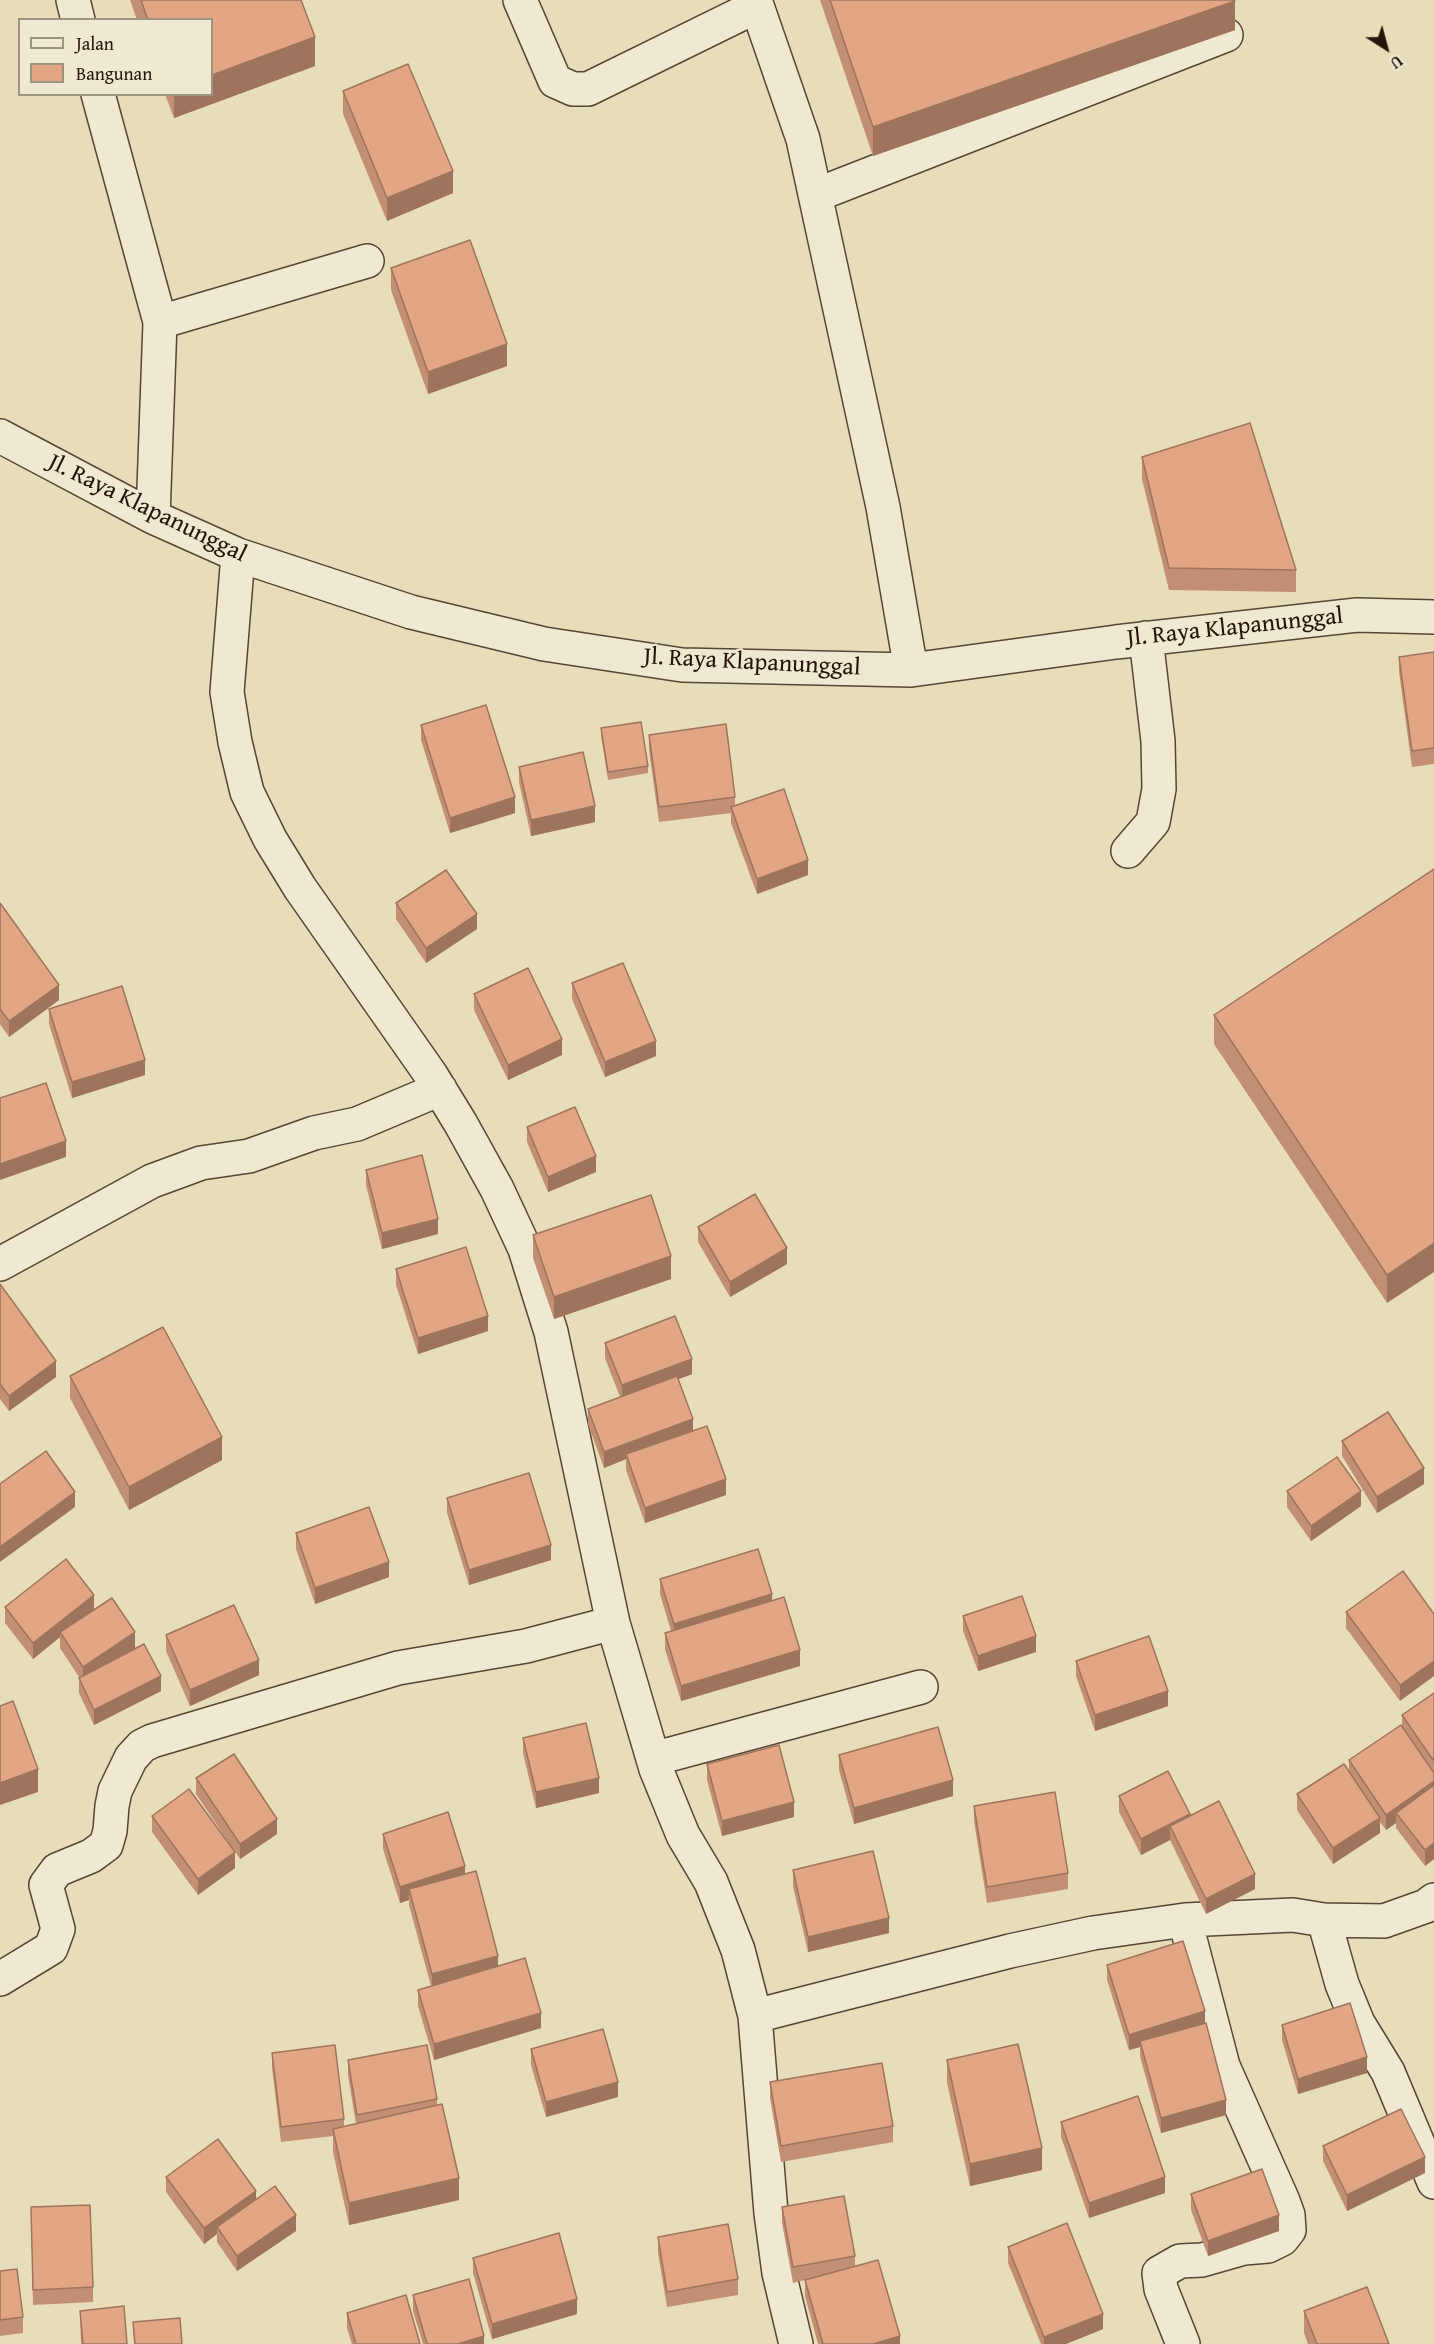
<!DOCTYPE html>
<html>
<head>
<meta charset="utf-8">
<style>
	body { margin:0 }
	#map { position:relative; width:1434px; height:2344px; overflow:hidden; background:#e8ddb9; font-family:"Gentium Book Plus",serif }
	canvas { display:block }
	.legend { position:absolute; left:18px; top:18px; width:195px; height:78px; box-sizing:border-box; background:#f0e9d2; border:2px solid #9f9382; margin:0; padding:8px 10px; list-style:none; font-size:18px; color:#261309 }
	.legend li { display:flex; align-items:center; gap:12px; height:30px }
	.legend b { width:30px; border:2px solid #9f9382 }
	.north { position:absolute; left:1356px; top:18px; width:60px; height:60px; -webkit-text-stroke:4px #f0e9d2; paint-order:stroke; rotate:144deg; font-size:16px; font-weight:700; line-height:24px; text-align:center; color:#261309 }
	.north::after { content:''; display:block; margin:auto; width:21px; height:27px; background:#261309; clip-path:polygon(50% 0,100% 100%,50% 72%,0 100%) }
</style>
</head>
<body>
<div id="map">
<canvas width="1434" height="2344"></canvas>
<ul class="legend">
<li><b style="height:8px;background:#f0e9d2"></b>Jalan</li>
<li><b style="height:16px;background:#e2a685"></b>Bangunan</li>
</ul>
<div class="north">U</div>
</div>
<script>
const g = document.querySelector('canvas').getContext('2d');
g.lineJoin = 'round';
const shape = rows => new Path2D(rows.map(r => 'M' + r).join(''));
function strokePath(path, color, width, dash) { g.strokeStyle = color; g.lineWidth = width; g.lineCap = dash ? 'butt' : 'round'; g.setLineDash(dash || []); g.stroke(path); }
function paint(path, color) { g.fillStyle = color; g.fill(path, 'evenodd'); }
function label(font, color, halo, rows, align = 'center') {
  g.font = font + ' "Gentium Book Plus",serif'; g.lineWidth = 4.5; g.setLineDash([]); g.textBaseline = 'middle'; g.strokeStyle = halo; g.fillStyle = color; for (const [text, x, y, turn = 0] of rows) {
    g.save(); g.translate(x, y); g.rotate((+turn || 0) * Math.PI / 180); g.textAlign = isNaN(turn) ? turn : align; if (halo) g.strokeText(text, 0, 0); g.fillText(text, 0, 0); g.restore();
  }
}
const minor = shape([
	[73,0,78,20],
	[520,0,555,81,573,89,588,89,757,6],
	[755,0,803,139,883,507,911,670],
	[98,94,160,322,153,517],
	[816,195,1226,35],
	[160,322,367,261],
	[0,436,153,517,238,555,411,612,544,644,682,665,911,670,1116,642,1357,615,1434,617],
	[238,555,227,692,235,742,247,792,270,839,300,888,431,1075,461,1124,497,1189,525,1249,551,1332,613,1623,656,1769,683,1835,711,1882,738,1950,755,2016,771,2213,779,2273,796,2344],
	[1128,851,1153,822,1159,789,1158,741,1146,638],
	[0,1264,152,1181,201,1163,249,1156,314,1133,357,1124,440,1089],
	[653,1759,921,1687],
	[1324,1920,1342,1984,1358,2023,1388,2072,1434,2182],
	[0,1979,51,1948,58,1929,46,1885,57,1870,91,1856,106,1845,110,1831,112,1806,115,1791,131,1758,142,1746,152,1741,189,1730,398,1668,526,1646,613,1623],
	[755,2016,1010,1951,1093,1933,1185,1920,1293,1915,1324,1920,1384,1921,1426,1906,1434,1900],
	[1183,2344,1161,2289,1159,2273,1180,2261,1202,2260,1244,2248,1268,2246,1282,2239,1289,2230,1288,2215,1283,2201,1223,2066,1185,1920]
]);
strokePath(minor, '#564635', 36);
strokePath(minor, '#f0e9d2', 33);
paint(shape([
	[130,0,301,0,315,66,174,118,165,94,212,94,212,20,137,20],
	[820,0,1234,0,1235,30,873,156],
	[343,91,453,193,387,221,343,114],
	[391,268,507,366,428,394,391,290],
	[1142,457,1296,570,1296,592,1169,590,1142,479],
	[1434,652,1434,764,1412,767,1399,672,1399,657],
	[421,725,515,813,450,833,421,740],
	[601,728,648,766,648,773,608,780,601,736],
	[649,735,735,797,735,806,808,875,757,894,731,823,731,813,659,822,649,750],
	[519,767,595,822,531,836,519,782],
	[1434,869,1387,1303,1214,1044,1214,1015],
	[0,903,59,1000,9,1037,0,1024],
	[396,903,477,929,426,963,396,919],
	[572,983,656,1056,605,1077,572,999],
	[474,994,562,1055,508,1080,474,1010],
	[49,1009,145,1075,72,1098,49,1024],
	[527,1127,596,1172,548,1192,527,1142],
	[366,1170,438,1234,382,1249,366,1185],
	[698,1227,787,1264,730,1297,698,1242],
	[533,1235,671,1279,554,1319,533,1258],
	[396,1269,488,1331,418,1354,396,1285],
	[0,1284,56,1377,9,1411,0,1399],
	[605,1343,692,1374,678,1379,693,1431,726,1495,645,1523,626,1470,626,1459,604,1468,588,1424,588,1409,620,1397,605,1358],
	[70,1376,222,1460,129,1510,70,1398],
	[1342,1441,1424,1484,1377,1513,1342,1456],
	[1287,1491,1361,1506,1311,1541,1287,1507],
	[447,1498,551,1560,469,1585,447,1513],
	[296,1533,389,1577,315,1604,296,1549],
	[1403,1571,1400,1701,1346,1628,1346,1612],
	[660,1579,772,1601,800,1666,681,1701,665,1649,665,1633,671,1631,660,1594],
	[5,1607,94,1610,135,1648,128,1652,161,1691,94,1725,79,1693,79,1677,60,1648,60,1637,33,1659,5,1623],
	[963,1616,1036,1652,978,1671,963,1631],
	[166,1635,259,1675,190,1706,166,1651],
	[1076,1661,1168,1706,1095,1731,1076,1676],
	[1434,1693,1434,1859,1425,1866,1396,1828,1396,1823,1386,1830,1380,1822,1380,1833,1333,1864,1297,1810,1297,1794,1349,1770,1349,1760,1402,1726,1402,1715],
	[523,1738,599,1793,536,1808,523,1753],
	[839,1755,953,1796,854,1824,839,1770],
	[707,1764,794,1817,722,1836,707,1780],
	[196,1778,277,1834,240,1859,196,1794],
	[1119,1796,1190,1816,1255,1889,1206,1914,1170,1840,1141,1855,1119,1812],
	[974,1806,1068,1873,1068,1889,987,1903,974,1821],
	[152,1816,235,1868,198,1895,152,1832],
	[383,1834,465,1874,498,1966,541,2028,434,2060,418,2006,418,1990,431,1986,409,1905,409,1900,400,1903,383,1849],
	[793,1870,889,1933,808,1952,793,1886],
	[1107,1965,1205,2023,1226,2115,1161,2133,1140,2056,1140,2047,1129,2050,1107,1980],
	[1282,2025,1367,2073,1298,2094,1282,2040],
	[531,2049,618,2097,546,2117,531,2065],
	[272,2053,344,2119,344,2127,356,2124,348,2075,348,2060,437,2099,437,2105,459,2200,349,2225,333,2152,333,2136,281,2142,272,2068],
	[947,2060,1042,2170,970,2186,947,2083],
	[770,2082,893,2126,893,2142,781,2162,770,2098],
	[1061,2122,1165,2193,1089,2218,1061,2137],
	[1323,2146,1425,2173,1347,2211,1323,2161],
	[166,2177,256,2200,296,2231,237,2271,217,2242,217,2234,204,2244,166,2192],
	[1191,2194,1279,2231,1208,2256,1191,2210],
	[31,2207,93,2287,93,2302,33,2305],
	[782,2207,855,2256,855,2266,900,2344,818,2344,805,2296,805,2280,793,2283,782,2223],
	[658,2237,738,2279,738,2295,667,2307,658,2253],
	[1008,2247,1103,2329,1066,2344,1041,2344,1008,2263],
	[473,2258,577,2314,492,2339,473,2273],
	[0,2271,23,2317,23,2333,0,2336],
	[413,2295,484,2344,423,2344,413,2311],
	[80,2311,127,2344,81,2344],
	[1304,2311,1389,2344,1308,2344,1304,2333],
	[347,2313,420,2344,352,2344,347,2328],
	[133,2322,182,2344,134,2344]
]), '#c28f72');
paint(shape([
	[1235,1,1235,30,873,156,873,127],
	[315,37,315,66,174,118,174,94,212,94,212,75],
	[453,171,453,193,387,221,387,198],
	[507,344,507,366,428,394,428,372],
	[515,797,515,813,450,833,450,818],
	[595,806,595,822,531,836,531,820],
	[808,860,808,875,757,894,757,879],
	[477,914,477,929,426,963,426,948],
	[59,985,59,1000,9,1037,9,1021],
	[562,1039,562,1055,508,1080,508,1065],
	[656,1041,656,1056,605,1077,605,1062],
	[145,1060,145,1075,72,1098,72,1082],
	[66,1141,66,1157,0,1180,0,1164],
	[596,1156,596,1172,548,1192,548,1177],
	[438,1219,438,1234,382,1249,382,1233],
	[1434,1243,1434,1272,1387,1303,1387,1275],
	[787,1248,787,1264,730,1297,730,1282],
	[671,1256,671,1279,554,1319,554,1297],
	[488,1316,488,1331,418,1354,418,1338],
	[692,1359,692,1374,622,1401,622,1385],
	[56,1361,56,1377,9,1411,9,1396],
	[693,1419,693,1435,626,1454,626,1459,604,1468,604,1452],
	[222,1437,222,1460,129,1510,129,1487],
	[1424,1468,1424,1484,1377,1513,1377,1497],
	[726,1479,726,1495,645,1523,645,1508],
	[1361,1491,1361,1506,1311,1541,1311,1526],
	[75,1492,75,1507,0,1562,0,1547],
	[551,1545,551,1560,469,1585,469,1570],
	[389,1562,389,1577,315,1604,315,1588],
	[772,1594,772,1610,674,1640,674,1624],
	[94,1595,94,1610,60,1632,60,1637,33,1659,33,1643],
	[135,1632,135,1648,83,1682,83,1667],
	[1036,1636,1036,1652,978,1671,978,1656],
	[800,1650,800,1666,681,1701,681,1686],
	[259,1660,259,1675,190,1706,190,1690],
	[1434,1661,1434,1676,1400,1701,1400,1685],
	[161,1676,161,1691,94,1725,94,1710],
	[1168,1691,1168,1706,1095,1731,1095,1715],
	[38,1769,38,1792,0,1805,0,1783],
	[599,1778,599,1793,536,1808,536,1792],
	[953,1780,953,1796,854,1824,854,1808],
	[1434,1781,1434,1796,1396,1813,1396,1823,1386,1830,1386,1815],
	[794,1802,794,1817,722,1836,722,1821],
	[1190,1814,1190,1830,1170,1826,1170,1840,1141,1855,1141,1839],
	[1380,1818,1380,1833,1333,1864,1333,1848],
	[277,1819,277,1834,240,1859,240,1844],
	[1434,1843,1434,1859,1425,1866,1425,1850],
	[235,1852,235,1868,198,1895,198,1879],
	[465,1866,465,1882,409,1889,409,1900,400,1903,400,1887],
	[1255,1874,1255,1889,1206,1914,1206,1899],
	[889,1918,889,1933,808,1952,808,1937],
	[498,1956,498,1971,432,1989,432,1974],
	[1205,2011,1205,2026,1140,2041,1140,2047,1129,2050,1129,2035],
	[541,2013,541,2028,434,2060,434,2044],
	[1367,2057,1367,2073,1298,2094,1298,2079],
	[618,2082,618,2097,546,2117,546,2102],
	[1226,2100,1226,2115,1161,2133,1161,2118],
	[1042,2148,1042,2170,970,2186,970,2164],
	[1425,2157,1425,2173,1347,2211,1347,2195],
	[1165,2177,1165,2193,1089,2218,1089,2203],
	[459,2178,459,2200,349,2225,349,2203],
	[256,2191,256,2206,217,2227,217,2234,204,2244,204,2228],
	[296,2215,296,2231,237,2271,237,2256],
	[1279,2215,1279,2231,1208,2256,1208,2241],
	[577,2299,577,2314,492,2339,492,2324],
	[1103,2314,1103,2329,1066,2344,1044,2344,1044,2337],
	[484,2336,484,2344,458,2344],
	[900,2336,900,2344,873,2344]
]), '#9e745d');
const building = shape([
	[141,0,301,0,315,37,212,75,212,20,148,20,141,0],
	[830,0,1234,0,1235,1,873,127,830,0],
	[408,64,453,171,387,198,343,91,408,64],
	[470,240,507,344,428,372,391,268,470,240],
	[1250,423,1296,570,1169,568,1142,457,1250,423],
	[1434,652,1434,748,1412,751,1399,657,1434,652],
	[486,705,515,797,450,818,421,725,486,705],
	[641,722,648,766,608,772,601,728,641,722],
	[726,724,735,797,659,807,649,735,726,724],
	[583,752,595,806,531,820,519,767,583,752],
	[784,789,808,860,757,879,731,807,784,789],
	[1434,869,1434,1243,1387,1275,1214,1015,1434,869],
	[446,870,477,914,426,948,396,903,446,870],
	[0,903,59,985,9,1021,0,1009,0,903],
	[623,963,656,1041,605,1062,572,983,623,963],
	[528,968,562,1039,508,1065,474,994,528,968],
	[122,986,145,1060,72,1082,49,1009,122,986],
	[46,1083,66,1141,0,1164,0,1098,46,1083],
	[575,1107,596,1156,548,1177,527,1127,575,1107],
	[422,1155,438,1219,382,1233,366,1170,422,1155],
	[755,1194,787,1248,730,1282,698,1227,755,1194],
	[651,1195,671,1256,554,1297,533,1235,651,1195],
	[466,1247,488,1316,418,1338,396,1269,466,1247],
	[0,1284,56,1361,9,1396,0,1384,0,1284],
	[675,1316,692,1359,622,1385,605,1343,675,1316],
	[163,1327,222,1437,129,1487,70,1376,163,1327],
	[677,1376,693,1419,604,1452,588,1409,677,1376],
	[1388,1412,1424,1468,1377,1497,1342,1441,1388,1412],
	[707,1426,726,1479,645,1508,626,1454,707,1426],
	[46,1451,75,1492,0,1547,0,1484,46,1451],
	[1337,1457,1361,1491,1311,1526,1287,1491,1337,1457],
	[529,1473,551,1545,469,1570,447,1498,529,1473],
	[369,1507,389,1562,315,1588,296,1533,369,1507],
	[758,1549,772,1594,674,1624,660,1579,758,1549],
	[66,1559,94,1595,33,1643,5,1607,66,1559],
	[1403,1571,1434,1614,1434,1661,1400,1685,1346,1612,1403,1571],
	[1022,1596,1036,1636,978,1656,963,1616,1022,1596],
	[784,1597,800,1650,681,1686,665,1633,784,1597],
	[112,1598,135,1632,83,1667,60,1632,112,1598],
	[234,1605,259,1660,190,1690,166,1635,234,1605],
	[1149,1636,1168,1691,1095,1715,1076,1661,1149,1636],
	[144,1644,161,1676,94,1710,79,1678,144,1644],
	[1434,1693,1434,1759,1433,1760,1402,1715,1434,1693],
	[13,1701,38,1769,0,1783,0,1706,13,1701],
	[586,1723,599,1778,536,1792,523,1738,586,1723],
	[1401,1725,1434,1773,1434,1781,1386,1815,1349,1760,1401,1725],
	[938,1727,953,1780,854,1808,839,1755,938,1727],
	[779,1745,794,1802,722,1821,707,1764,779,1745],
	[234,1754,277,1819,240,1844,196,1778,234,1754],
	[1344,1764,1380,1818,1333,1848,1297,1794,1344,1764],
	[1168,1771,1190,1814,1141,1839,1119,1796,1168,1771],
	[1434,1785,1434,1843,1425,1850,1396,1813,1434,1785],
	[189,1789,235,1852,198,1879,152,1816,189,1789],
	[1055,1792,1068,1873,987,1887,974,1806,1055,1792],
	[1219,1801,1255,1874,1206,1899,1170,1826,1219,1801],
	[448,1812,465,1866,400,1887,383,1834,448,1812],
	[873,1851,889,1918,808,1937,793,1870,873,1851],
	[476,1871,498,1956,432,1974,409,1889,476,1871],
	[1183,1941,1205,2011,1129,2035,1107,1965,1183,1941],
	[525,1958,541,2013,434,2044,418,1990,525,1958],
	[1350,2003,1367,2057,1298,2079,1282,2025,1350,2003],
	[1206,2023,1226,2100,1161,2118,1140,2041,1206,2023],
	[603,2029,618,2082,546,2102,531,2049,603,2029],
	[1018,2044,1042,2148,970,2164,947,2060,1018,2044],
	[335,2045,344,2119,281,2127,272,2053,335,2045],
	[427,2045,437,2099,357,2115,348,2060,427,2045],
	[882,2063,893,2126,781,2146,770,2082,882,2063],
	[1138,2096,1165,2177,1089,2203,1061,2122,1138,2096],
	[442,2104,459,2178,349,2203,333,2129,442,2104],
	[1401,2109,1425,2157,1347,2195,1323,2146,1401,2109],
	[218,2139,256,2191,204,2228,166,2177,218,2139],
	[1262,2169,1279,2215,1208,2241,1191,2194,1262,2169],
	[275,2186,296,2215,237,2256,217,2227,275,2186],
	[844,2196,855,2256,793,2267,782,2207,844,2196],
	[90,2205,93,2287,33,2290,31,2207,90,2205],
	[1067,2223,1103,2314,1044,2337,1008,2247,1067,2223],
	[728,2224,738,2279,667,2292,658,2237,728,2224],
	[559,2233,577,2299,492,2324,473,2258,559,2233],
	[878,2260,900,2336,873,2344,823,2344,805,2280,878,2260],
	[17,2269,23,2317,0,2320,0,2271,17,2269],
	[469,2279,484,2336,458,2344,427,2344,413,2295,469,2279],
	[1367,2287,1389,2344,1317,2344,1304,2311,1367,2287],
	[406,2295,420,2344,356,2344,347,2313,406,2295],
	[124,2306,127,2344,83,2344,80,2311,124,2306],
	[180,2318,182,2344,135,2344,133,2322,180,2318]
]);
paint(building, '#e2a685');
strokePath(building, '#9e745d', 1.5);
label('24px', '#261309', '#f0e9d2', [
	["Jl. Raya Klapanunggal",147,509,26],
	["Jl. Raya Klapanunggal",1235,628,-6],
	["Jl. Raya Klapanunggal",752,663,3]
]);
</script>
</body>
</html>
